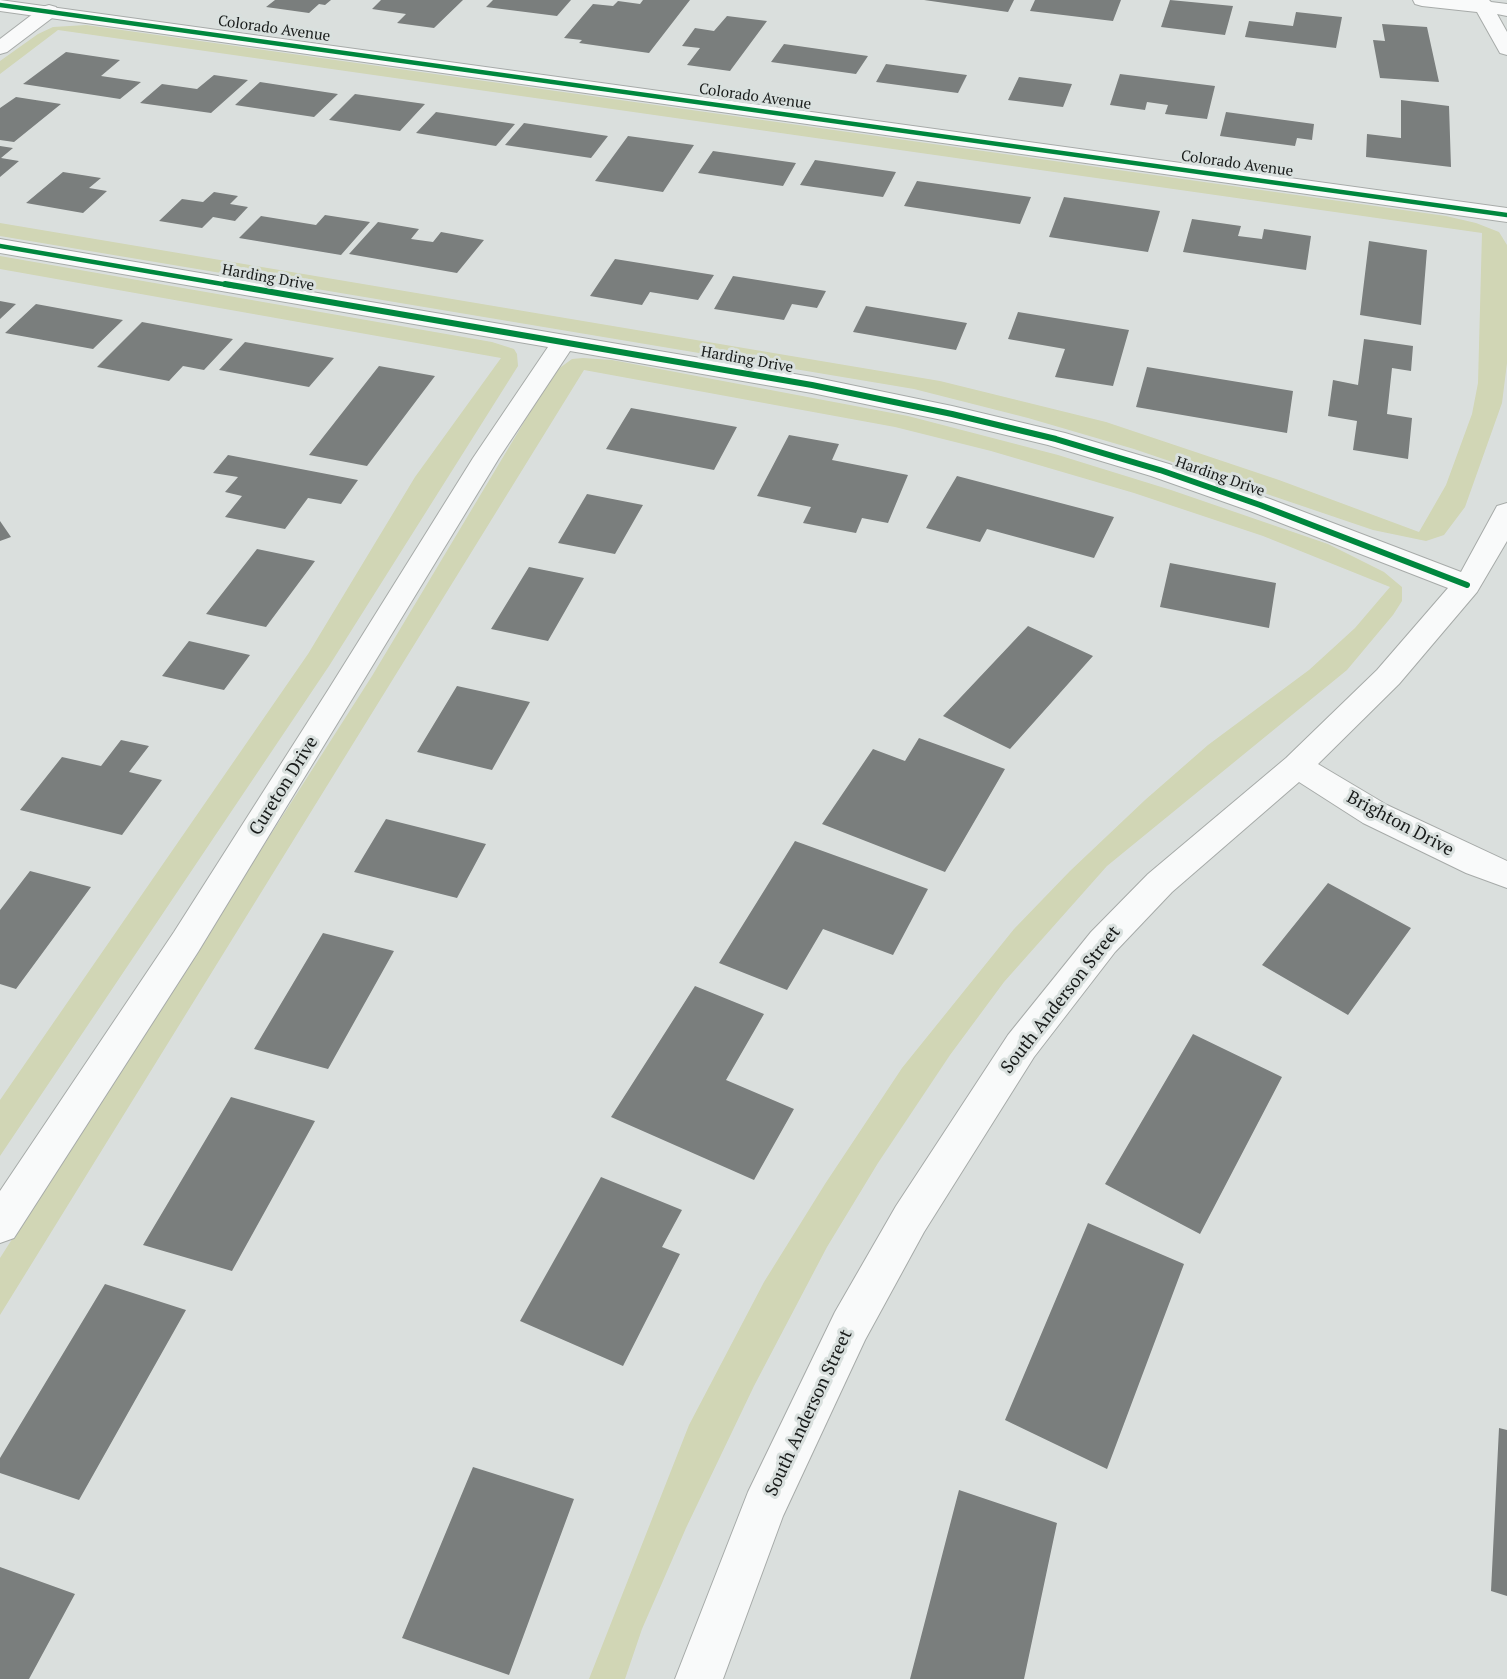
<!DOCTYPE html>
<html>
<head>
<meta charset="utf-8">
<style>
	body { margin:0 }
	canvas { display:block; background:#dadfdd }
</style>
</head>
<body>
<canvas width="1507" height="1679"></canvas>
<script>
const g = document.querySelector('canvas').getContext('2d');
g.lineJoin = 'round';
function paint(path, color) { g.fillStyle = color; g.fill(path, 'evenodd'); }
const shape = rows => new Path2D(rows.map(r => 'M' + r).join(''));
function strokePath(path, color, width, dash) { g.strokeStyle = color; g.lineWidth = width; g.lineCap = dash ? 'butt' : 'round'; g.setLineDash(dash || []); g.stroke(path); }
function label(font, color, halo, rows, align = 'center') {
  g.font = font + ' "PT Serif",serif'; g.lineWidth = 6; g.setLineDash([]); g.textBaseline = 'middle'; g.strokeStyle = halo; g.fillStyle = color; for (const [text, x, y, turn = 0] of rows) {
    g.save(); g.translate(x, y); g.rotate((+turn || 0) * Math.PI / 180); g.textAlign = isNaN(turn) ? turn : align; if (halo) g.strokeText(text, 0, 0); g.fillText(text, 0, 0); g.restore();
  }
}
paint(shape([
	[86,25,1446,216,1476,223,1499,232,1507,245,1507,363,1502,403,1465,507,1444,535,1426,541,1373,530,1134,449,1028,418,914,389,0,236,0,223,940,381,1106,422,1279,480,1419,532,1446,485,1472,414,1478,383,1482,233,58,30,0,74,0,61,38,34,53,27],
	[0,256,492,342,514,349,517,354,518,366,329,666,0,1156,0,1100,308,654,415,477,501,358,0,269],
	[583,358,612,360,908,416,1058,455,1171,490,1328,544,1384,572,1402,587,1402,601,1393,615,1347,670,1107,866,1004,982,950,1055,878,1163,827,1247,754,1386,686,1528,642,1629,625,1679,589,1679,689,1425,764,1282,825,1184,902,1068,1014,929,1070,871,1145,800,1208,745,1309,670,1355,628,1390,587,1263,536,1134,493,991,451,895,427,584,370,0,1315,0,1258,372,676,554,372,572,359]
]), '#d1d6b5');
paint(shape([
	[275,0,331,0,325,5,319,4,309,13,266,7],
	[381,0,463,0,434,28,397,23,406,14,372,9],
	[493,0,571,0,557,16,486,7],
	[643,0,690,0,649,53,579,43,582,40,564,38,593,4,613,6,618,1,640,4],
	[924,0,1014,0,1008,12],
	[1035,0,1121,0,1113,21,1030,11],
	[1170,0,1233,6,1225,35,1161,27],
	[1296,12,1342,17,1336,48,1245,37,1249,21,1293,26],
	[727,16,767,21,730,71,687,65,700,48,682,46,695,28,714,31],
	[1382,24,1427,27,1439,82,1380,78,1373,40,1385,41],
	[784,44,868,56,856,74,771,62],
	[66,52,120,60,101,76,141,82,120,99,23,84],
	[886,64,967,75,958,93,876,82],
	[1120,74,1215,86,1207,119,1165,114,1168,105,1147,102,1145,110,1110,105],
	[214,75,248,80,211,113,140,103,162,84,197,89],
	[1019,77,1072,84,1063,107,1008,100],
	[260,82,338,94,314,117,235,105],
	[355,94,425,104,400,131,329,120],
	[16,97,61,104,14,142,0,140,0,108],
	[1401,100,1449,106,1451,167,1366,157,1367,134,1401,138],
	[436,112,515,124,496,146,416,133],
	[1226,112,1314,124,1312,140,1297,138,1295,146,1220,136],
	[524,123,608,136,591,158,505,145],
	[628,136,694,145,663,192,595,181],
	[0,146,13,148,1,158,19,161,0,177],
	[713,151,796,163,783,186,698,173],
	[815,160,896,172,883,197,800,185],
	[63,172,101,178,89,188,107,191,83,213,26,203],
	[917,181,1031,197,1020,224,904,206],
	[214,192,238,196,230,204,248,207,235,221,213,217,202,228,159,221,182,199,203,202],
	[1064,197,1160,211,1148,252,1049,237],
	[325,215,370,222,341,255,239,238,261,216,316,225],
	[1192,219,1241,226,1238,236,1262,239,1264,229,1311,236,1306,270,1183,252],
	[378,222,419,229,411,239,433,242,441,232,484,240,457,273,349,254],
	[1369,241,1427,250,1421,325,1360,315],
	[615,259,714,275,698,300,650,292,642,305,590,296],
	[733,276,826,291,817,308,792,304,784,320,714,309],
	[0,301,16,304,0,319],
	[36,304,123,320,93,349,5,333],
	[866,306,967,323,956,350,853,332],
	[1018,312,1129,330,1113,386,1055,377,1065,349,1008,339],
	[142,322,233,339,204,370,183,366,169,381,97,367],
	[1364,339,1413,346,1411,371,1392,368,1387,414,1412,418,1408,459,1353,450,1357,421,1328,416,1333,380,1358,385],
	[245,342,334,358,309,387,219,370],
	[379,366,435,376,367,466,309,455],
	[1147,367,1293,391,1287,433,1136,407],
	[631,408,737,427,714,470,606,449],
	[789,435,839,444,832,460,908,475,888,523,862,518,856,533,803,523,811,507,757,496],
	[228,455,358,480,341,504,308,498,285,529,225,517,242,496,225,492,238,477,213,473],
	[957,476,1114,517,1094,558,987,529,980,542,926,528],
	[587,494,643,505,615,554,558,543],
	[0,521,11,537,0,541],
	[257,549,315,561,266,627,206,614],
	[1170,563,1276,583,1269,628,1160,607],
	[529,567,584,578,548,641,491,629],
	[1028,626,1093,656,1010,749,943,716],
	[189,641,250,655,224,690,162,676],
	[457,686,530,702,492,770,417,752],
	[919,738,1005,769,945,872,822,824,873,749,905,761],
	[121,740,149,746,129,772,162,780,122,835,20,810,62,757,101,766],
	[386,819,486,844,457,898,354,872],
	[795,841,928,889,893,955,823,929,787,990,719,963],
	[30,871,91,887,16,989,0,984,0,910],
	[1328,883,1411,928,1348,1015,1262,965],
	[323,933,394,951,328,1069,254,1049],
	[695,986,764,1014,726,1080,794,1109,754,1180,611,1117],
	[1193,1034,1282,1077,1200,1234,1105,1184],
	[231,1097,315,1121,232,1271,143,1245],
	[601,1177,682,1210,662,1247,680,1254,623,1366,520,1321],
	[1088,1223,1184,1264,1107,1469,1005,1420],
	[105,1284,186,1310,79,1500,0,1473,0,1458],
	[1499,1428,1507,1430,1507,1596,1491,1591],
	[473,1467,574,1499,509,1675,402,1638],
	[959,1490,1057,1523,1024,1679,910,1679],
	[0,1567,75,1594,29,1679,0,1679]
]), '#7a7e7d');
const minor = shape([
	[1413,0,1489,0,1491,2,1507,4,1507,16,1497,14,1507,32,1507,55,1500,53,1477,12,1422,6,1415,4,1413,0],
	[49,5,56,7,58,11,56,15,7,52,0,54,0,39,42,7,49,5],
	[0,239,812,377,952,406,1065,433,1169,464,1270,499,1461,572,1497,506,1507,503,1507,541,1477,592,1399,684,1318,764,1387,805,1507,861,1507,888,1466,873,1363,823,1299,782,1172,892,1115,952,1034,1057,924,1232,865,1340,783,1516,723,1679,675,1679,748,1492,835,1312,896,1206,1008,1035,1091,932,1148,874,1286,758,1377,670,1448,588,1250,511,1151,476,1048,445,952,422,812,393,570,351,499,458,198,952,14,1238,0,1243,0,1191,174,932,330,687,473,458,548,347,0,253,0,239]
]);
const tertiary = shape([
	[0,0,1507,208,1507,222,0,11,0,0]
]);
strokePath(minor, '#a7aba9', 2);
strokePath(tertiary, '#a7aba9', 2);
paint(minor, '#f9fafa');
paint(tertiary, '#f9fafa');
strokePath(shape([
	[0,5,1507,215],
	[0,246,234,286]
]), '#00873e', 4.5);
strokePath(shape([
	[225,284,812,385,952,414,1056,439,1160,470,1260,505,1467,585]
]), '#00873e', 6);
label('15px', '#181b1a', '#d9e0de', [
	["Colorado Avenue",274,29,8],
	["Colorado Avenue",755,97,8],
	["Colorado Avenue",1237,164,8],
	["Harding Drive",268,278,10],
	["Harding Drive",747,360,10],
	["Harding Drive",1220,477,19]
]);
label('18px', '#181b1a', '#d9e0de', [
	["Cureton Drive",284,786,-58],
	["Brighton Drive",1400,824,28],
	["South Anderson Street",1061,1000,-52],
	["South Anderson Street",809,1413,-65]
]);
</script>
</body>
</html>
